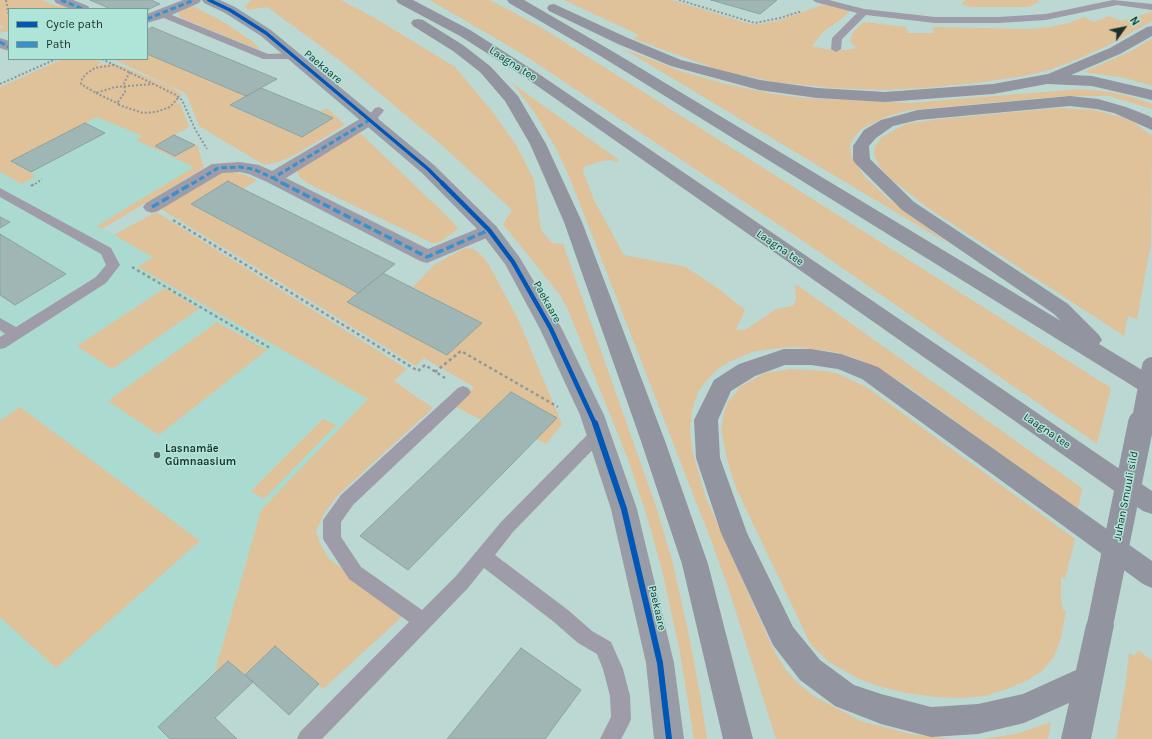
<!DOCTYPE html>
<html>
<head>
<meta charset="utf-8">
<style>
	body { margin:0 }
	#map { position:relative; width:1152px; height:739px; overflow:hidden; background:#bcd8d2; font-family:Karla,sans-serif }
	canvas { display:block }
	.legend { position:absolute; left:8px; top:8px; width:140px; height:52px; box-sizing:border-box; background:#afe5d9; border:1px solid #749d94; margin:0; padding:5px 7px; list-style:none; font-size:12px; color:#1b312c }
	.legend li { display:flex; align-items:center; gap:8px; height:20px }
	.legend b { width:20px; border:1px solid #749d94 }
	.north { position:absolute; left:1104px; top:8px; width:40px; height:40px; -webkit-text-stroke:3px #afe5d9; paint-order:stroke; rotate:57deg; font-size:11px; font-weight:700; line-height:16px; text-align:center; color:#1b312c }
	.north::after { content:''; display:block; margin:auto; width:14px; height:18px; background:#1b312c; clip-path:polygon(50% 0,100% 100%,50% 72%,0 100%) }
</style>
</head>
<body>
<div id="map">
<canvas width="1152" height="739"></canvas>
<ul class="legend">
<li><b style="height:5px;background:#0057b8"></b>Cycle path</li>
<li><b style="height:5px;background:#3891cd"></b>Path</li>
</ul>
<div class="north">N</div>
</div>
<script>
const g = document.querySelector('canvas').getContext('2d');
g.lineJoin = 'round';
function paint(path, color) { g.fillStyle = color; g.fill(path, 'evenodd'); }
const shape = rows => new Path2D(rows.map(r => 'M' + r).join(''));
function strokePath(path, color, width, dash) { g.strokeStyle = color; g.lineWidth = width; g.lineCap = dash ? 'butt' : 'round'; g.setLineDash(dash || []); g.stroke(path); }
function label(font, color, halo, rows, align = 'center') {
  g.font = font + ' Karla,sans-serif'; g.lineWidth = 3; g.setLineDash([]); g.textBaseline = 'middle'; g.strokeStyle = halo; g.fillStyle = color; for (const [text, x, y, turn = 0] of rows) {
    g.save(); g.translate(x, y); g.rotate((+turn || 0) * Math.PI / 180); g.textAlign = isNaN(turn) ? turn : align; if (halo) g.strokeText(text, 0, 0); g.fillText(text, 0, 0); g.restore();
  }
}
paint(shape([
	[0,114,97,117,142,136,137,139,195,167,98,226,153,257,139,267,368,399,261,510,214,675,170,739,0,739]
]), '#abdbd0');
paint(shape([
	[0,0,42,0,56,6,63,5,72,9,9,9,9,31,0,33,0,29,5,27,0,25],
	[252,0,341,0,375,18,455,67,491,110,515,143,534,180,541,230,552,243,563,244,657,509,673,564,689,636,700,694,707,739,694,739,680,652,662,570,648,520,628,459,568,310,560,295,503,224,512,210,445,148,352,70,318,44,267,7,248,10,245,6],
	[430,0,489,0,511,11,547,31,1111,388,1097,444,809,245,524,55],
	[564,0,672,0,750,24,761,24,780,20,825,4,850,10,844,17,823,32,812,46,825,49,847,50,857,48,850,42,853,32,864,22,906,27,908,33,934,33,932,29,934,27,1028,29,1050,27,1069,23,1084,17,1094,22,1109,16,1121,21,1152,12,1152,21,1111,44,1076,60,1049,70,1024,76,976,83,924,88,884,90,832,88,775,82,719,70,634,39,639,35],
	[965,0,1038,0,1039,2,1028,7,971,7,961,4],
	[189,7,195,7,222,21,252,41,260,49,257,49,181,18,178,15,179,12],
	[1152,39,1152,86,1125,78,1084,72,1129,52],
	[622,48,680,71,722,83,774,94,805,98,910,103,1080,89,1111,92,1132,97,1152,104,1152,109,1109,96,1065,96,910,110,888,116,863,128,855,136,850,145,851,155,864,176,887,198,952,246],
	[147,54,246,96,230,106,302,137,333,118,320,112,327,108,345,125,295,155,279,162,264,165,199,126,189,100,185,93,113,59,147,59],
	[63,59,95,59,101,62,97,65,113,64,124,67,171,87,182,95,176,104,180,103,189,127,155,146,175,156,197,144,204,168,102,229,97,226,194,167,136,140,142,136,97,117,11,162,36,176,22,184,0,172,0,87],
	[512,83,619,160,616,162,610,160,601,161,584,167,583,171,594,200,624,255,686,267,720,290,745,310,736,330,745,330,776,309,793,306,796,299,795,286,797,285,1082,488,1078,510,907,386,881,370,855,358,835,352,795,347,780,348,752,352,727,363,719,368,707,380,698,392,692,410,690,428,692,450,706,498,774,651,786,670,799,684,815,697,861,721,910,734,951,739,776,739,728,587,709,535,571,181,558,152,535,113],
	[1059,108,1094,110,1121,117,1135,123,1152,136,1151,244,1137,319,1128,316,1124,336,928,208,891,179,879,166,874,154,875,146,882,137,906,124,940,119],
	[355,133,361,134,451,220,458,229,438,243,432,243,309,184,300,178,297,172,302,166],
	[230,171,245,175,257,180,243,189,228,181,191,204,358,293,347,302,447,355,482,323,413,287,434,265,465,248,474,249,484,258,490,267,518,319,562,424,546,444,536,439,557,418,511,392,481,420,456,407,474,387,424,358,416,366,161,209,221,173],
	[156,212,407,369,394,381,433,408,338,495,325,512,316,531,321,545,328,558,404,615,323,689,275,646,245,675,228,661,214,675,261,510,368,399,138,267,153,257,114,235],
	[165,288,199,309,112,369,77,346],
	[217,322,267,350,159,435,108,401],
	[790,369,826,371,839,374,868,388,1075,539,1065,579,1061,577,1061,600,1063,610,1066,611,1060,642,1053,658,1042,671,1030,679,1007,689,985,696,962,698,935,697,906,693,878,686,857,678,829,662,811,645,736,488,727,460,721,429,724,413,728,402,741,386,765,373],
	[20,407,200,541,56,668,0,617,0,421],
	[323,419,336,425,264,499,251,491],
	[1138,650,1152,661,1152,739,1116,739,1126,681,1129,653,1135,656],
	[1051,722,1048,739,983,739,1016,734]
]), '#dfc19a');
const building = shape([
	[90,0,151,0,160,4,147,10,111,9,90,0],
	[711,0,777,0,760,14,711,0],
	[152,27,159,30,277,79,246,96,147,54,147,30,152,27],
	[261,88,320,112,333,118,302,137,230,105,261,88],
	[85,123,105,133,31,172,11,161,85,123],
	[174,135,195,145,175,156,155,146,174,135],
	[228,181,243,189,395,264,358,293,191,204,228,181],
	[0,217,10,222,0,228,0,217],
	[0,234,66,274,15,305,0,295,0,234],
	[383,273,482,323,447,355,347,302,383,273],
	[511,392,557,418,408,570,360,536,511,392],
	[275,646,319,684,289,715,245,675,275,646],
	[521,648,581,690,545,739,447,739,521,648],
	[228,661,253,682,215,718,237,739,170,739,158,727,228,661]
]);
paint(building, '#9fb6b4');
strokePath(building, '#8ca3a0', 1);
strokePath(shape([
	[6,0,9,16],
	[679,0,755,23,780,18,802,11],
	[102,59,176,95,182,100,195,129,207,149],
	[114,65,95,68,86,74,82,79,81,84,96,93,115,87,153,84],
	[130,72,124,83,125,92,118,102,119,105,143,113,156,112,170,107,179,97],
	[0,84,56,59],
	[96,93,119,104],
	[35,184,42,179]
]), '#90969c', 2, [2, 2]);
strokePath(shape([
	[31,186,36,183],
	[173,220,418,371,425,365,445,378],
	[132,267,270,348],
	[435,372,461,351,558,407]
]), '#90969c', 2.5, [3, 3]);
paint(shape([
	[813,0,829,0,864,9,935,17,998,17,1046,14,1113,0,1152,4,1152,10,1117,5,1046,20,998,23,935,23,866,15,842,39,841,49,836,52,831,49,832,38,857,13,815,2,813,0],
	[162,11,268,54,294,53,299,56,294,59,263,59,159,16,157,14,162,11],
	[379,107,384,110,383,112,375,121,367,121,365,119,367,117,375,108,379,107],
	[0,188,111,248,120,265,106,283,5,348,0,349,0,337,5,334,0,330,0,318,16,327,96,277,106,265,101,254,0,197,0,188],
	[463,386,468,388,471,392,468,396,353,505,341,522,341,537,361,567,422,610,456,576,501,522,593,429,599,427,605,429,607,433,605,437,513,532,495,555,568,610,592,631,611,642,623,669,630,696,631,719,628,726,621,739,600,739,611,717,610,696,603,669,597,654,578,643,554,622,484,568,468,588,322,739,297,739,300,732,409,622,349,579,323,539,323,520,341,495,458,388,463,386]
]), '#9d9ca8');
paint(shape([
	[54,0,73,0,88,6,90,9,71,9,56,3,54,0],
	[183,0,201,0,199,3,167,17,147,23,147,14,183,0],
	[0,38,9,41,9,51,0,48,0,38],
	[371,114,377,116,379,119,377,122,286,178,428,249,489,224,496,226,498,230,496,234,427,263,420,261,267,182,249,174,240,172,222,173,158,211,152,213,146,211,143,207,146,203,212,164,240,162,259,165,272,171,365,116,371,114]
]), '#9d9ca8');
paint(shape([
	[202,0,220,0,235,7,271,30,434,165,496,226,520,258,562,329,604,415,637,509,674,663,684,739,654,739,646,663,611,509,580,415,540,329,505,264,482,234,422,173,261,36,225,13,204,3,202,0]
]), '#989ca6');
paint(shape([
	[396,0,413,0,470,30,536,72,1152,491,1152,514,1143,511,526,78,460,36,398,3,396,0],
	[507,0,524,0,612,51,1061,321,1054,314,902,210,856,164,853,160,853,146,864,130,881,120,918,110,1070,96,1098,99,1126,107,1149,116,1152,118,1152,130,1114,113,1097,109,1070,106,918,120,893,126,876,138,869,146,870,159,914,202,1068,304,1099,335,1102,340,1099,344,1152,376,1152,395,1144,393,602,57,509,3,507,0],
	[554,4,628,38,681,60,760,80,817,88,885,92,993,84,1048,74,1110,48,1147,27,1152,26,1152,36,1120,54,1071,75,1092,76,1152,90,1152,100,1092,86,1047,84,993,94,885,102,817,98,759,90,671,66,618,44,549,11,547,8,549,5,554,4],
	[418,19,423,20,463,45,490,66,518,96,546,144,582,222,665,441,708,564,753,739,723,739,682,564,641,441,564,222,530,144,505,101,480,72,453,51,413,26,411,23,413,20,418,19],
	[784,349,811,349,841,354,878,367,1152,561,1152,588,1143,584,862,379,838,369,811,365,785,365,755,376,731,391,718,420,720,458,747,533,793,627,820,660,854,685,881,694,931,707,978,704,1023,694,1076,670,1086,625,1090,616,1100,612,1110,616,1114,625,1091,739,1061,739,1069,703,1024,723,978,734,931,737,881,724,835,706,800,680,773,645,721,533,696,458,694,420,714,380,739,364,784,349]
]), '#92949f');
strokePath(shape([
	[1141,424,1152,367]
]), '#92949f', 20);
strokePath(shape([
	[1100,625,1141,423]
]), '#92949f', 26);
strokePath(shape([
	[61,0,83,9],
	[147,19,194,0],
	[0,42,9,47],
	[273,178,284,184],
	[192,184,218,168,240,167,253,169,273,178,371,119]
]), '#3891cd', 3, [5.5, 3]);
strokePath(shape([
	[282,183,427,257,489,230],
	[152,207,193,183]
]), '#3891cd', 3.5, [8, 3.5]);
strokePath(shape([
	[209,0,230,10,266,33,428,169,443,184]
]), '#0057b8', 3.5);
strokePath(shape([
	[442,183,489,230,513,262,551,329,595,424]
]), '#0057b8', 4.5);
strokePath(shape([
	[595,423,624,509,660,663,669,739]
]), '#0057b8', 6);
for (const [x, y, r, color] of [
	[157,455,4,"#536b66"]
]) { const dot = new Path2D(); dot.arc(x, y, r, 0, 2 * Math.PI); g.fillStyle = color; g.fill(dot); strokePath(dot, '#afe5d9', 1.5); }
label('11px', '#1b312c', '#afe5d9', [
	["Laagna tee",513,64,33],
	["Paekaare",323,67,40],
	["Laagna tee",780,248,34],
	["Paekaare",547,302,61],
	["Laagna tee",1047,431,34],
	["Juhan Smuuli sild",1126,496,-79],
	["Paekaare",657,608,77]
]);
label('bold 11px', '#1b312c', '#afe5d9', [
	["Lasnamäe",165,449],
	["Gümnaasium",165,462]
], 'left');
</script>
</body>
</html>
